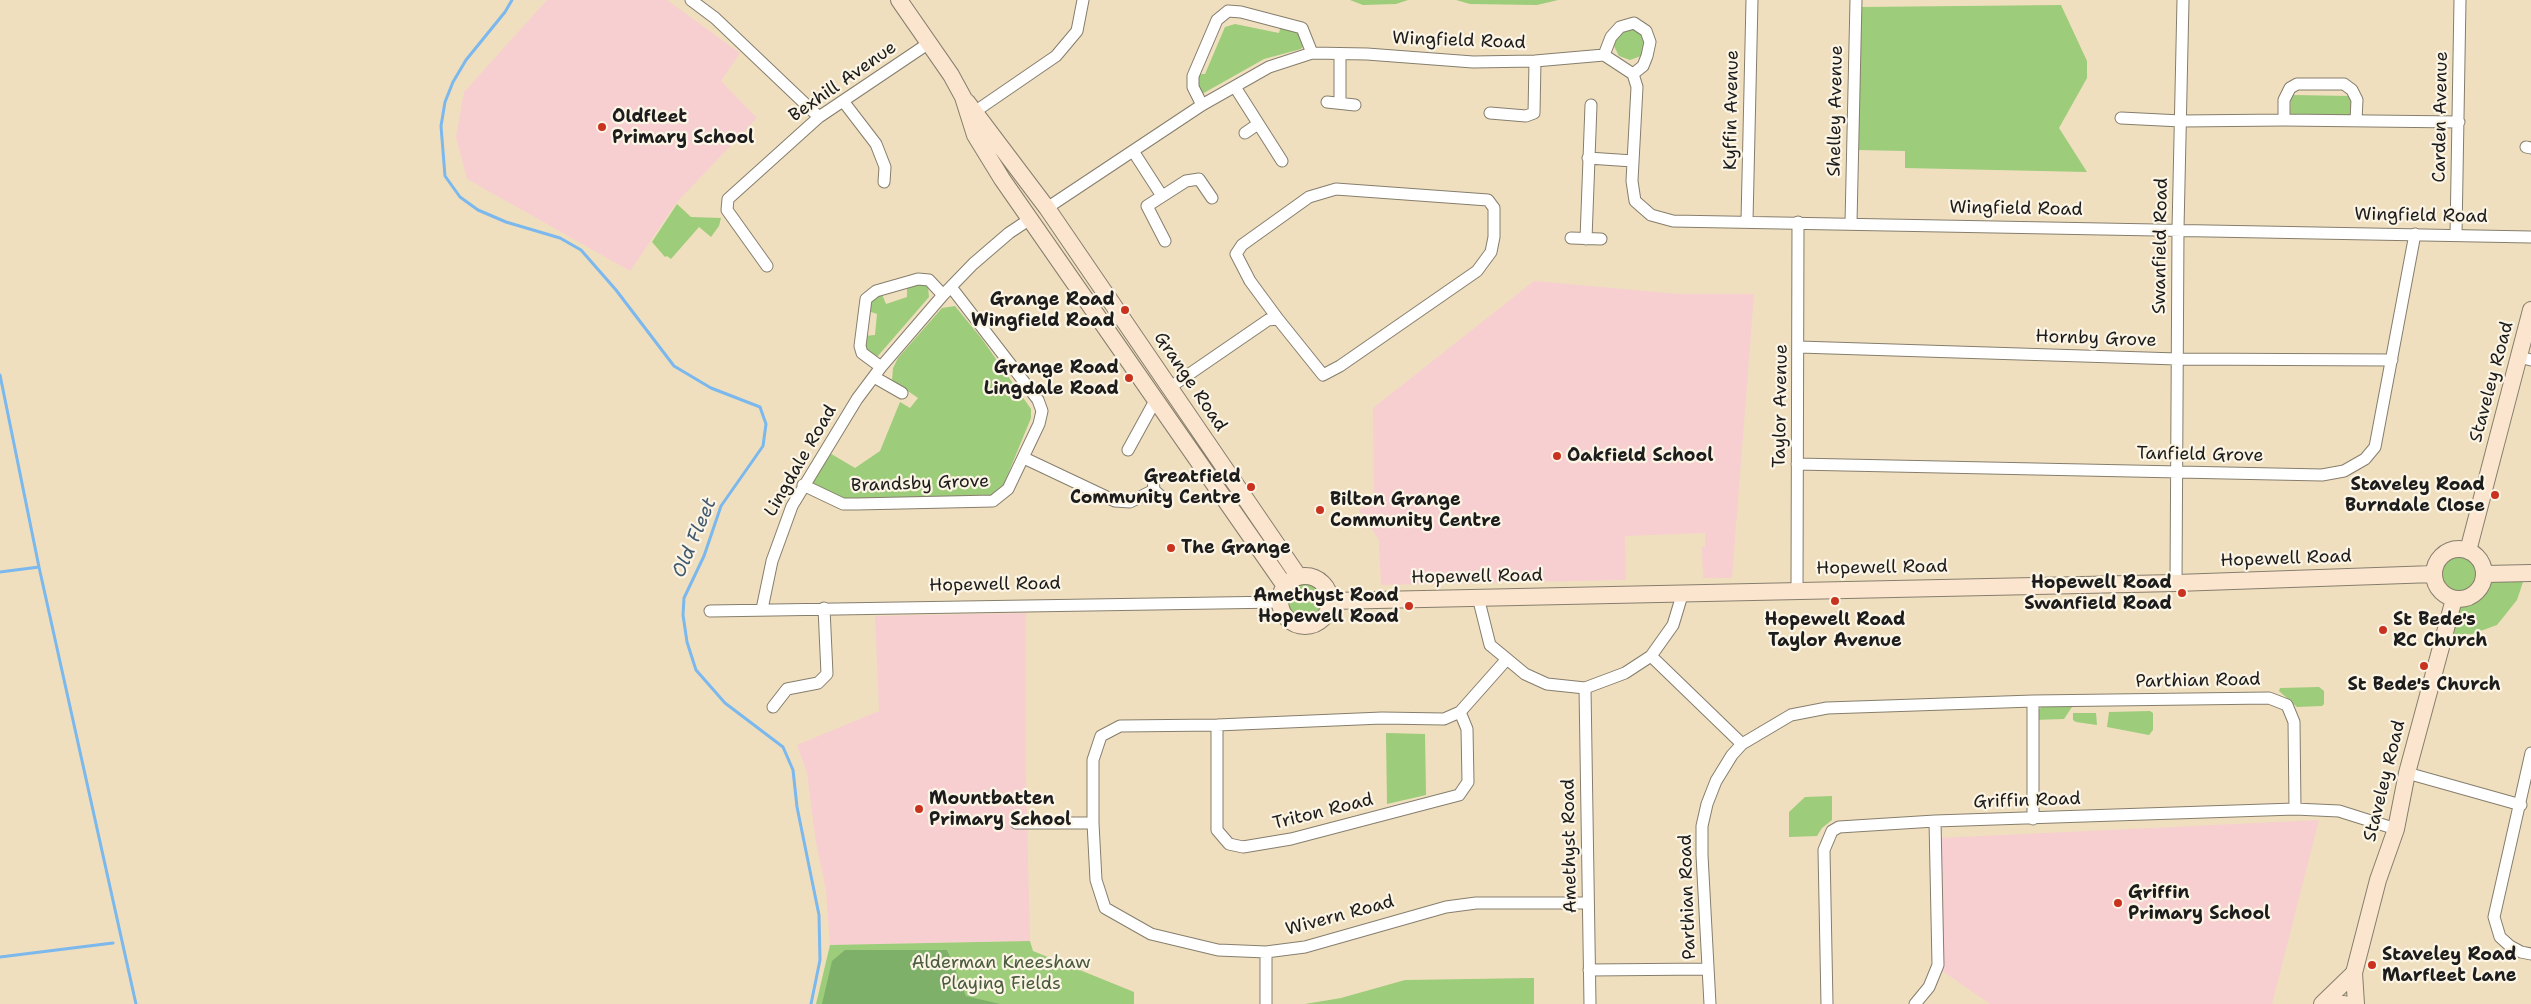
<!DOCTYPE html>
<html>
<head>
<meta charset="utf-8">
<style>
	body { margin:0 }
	canvas { display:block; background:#efdfbe }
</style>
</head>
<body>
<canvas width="2531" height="1004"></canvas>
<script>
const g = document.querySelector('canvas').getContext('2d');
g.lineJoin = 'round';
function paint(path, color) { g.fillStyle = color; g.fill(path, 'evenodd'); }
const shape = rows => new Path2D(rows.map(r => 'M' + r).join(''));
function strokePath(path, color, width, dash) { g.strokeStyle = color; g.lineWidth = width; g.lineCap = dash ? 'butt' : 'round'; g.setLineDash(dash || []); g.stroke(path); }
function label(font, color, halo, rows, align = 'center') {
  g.font = font + ' "Shantell Sans",sans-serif'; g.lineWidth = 4.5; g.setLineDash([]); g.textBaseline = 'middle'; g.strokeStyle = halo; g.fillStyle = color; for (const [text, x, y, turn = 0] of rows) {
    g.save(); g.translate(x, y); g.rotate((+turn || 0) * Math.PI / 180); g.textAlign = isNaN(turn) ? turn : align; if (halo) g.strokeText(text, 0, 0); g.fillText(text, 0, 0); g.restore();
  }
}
paint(shape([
	[547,0,667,0,740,53,721,81,757,118,677,202,630,271,467,179,456,137,464,92],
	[1534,281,1679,294,1754,294,1732,578,1703,578,1702,547,1705,547,1705,533,1625,536,1626,580,1381,585,1379,540,1358,509,1374,504,1373,408],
	[1026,613,1026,776,1030,941,830,945,826,890,816,843,807,773,797,745,879,711,875,616],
	[2319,820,2272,1004,1990,1004,1938,968,1939,838]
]), '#f7cfd1');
paint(shape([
	[1350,0,1408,0,1396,4,1363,5],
	[1456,0,1558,0,1537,5,1470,4],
	[2061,5,2087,61,2087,78,2059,128,2087,172,1905,168,1905,151,1858,150,1862,7],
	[1235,24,1279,33,1281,25,1296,29,1302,36,1304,45,1301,49,1264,59,1202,94,1196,85,1197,74,1205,74,1225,27],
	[1632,26,1645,37,1641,56,1630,60,1619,56,1614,46,1618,34],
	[2291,95,2352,96,2352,117,2290,117],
	[677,204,691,217,721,218,719,226,711,237,699,227,671,259,667,256,665,257,652,242],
	[925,284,928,287,929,297,877,357,866,353,864,336,875,335,877,314,868,311,869,301,881,292,886,304,907,297,907,285],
	[955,306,982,339,1031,409,1031,418,1003,486,990,497,843,501,807,485,828,452,855,468,880,451,900,402,910,408,918,398,892,380,893,368,898,358,942,308],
	'2442 573a18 18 0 1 1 36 0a18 18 0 1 1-36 0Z',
	[2524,579,2517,600,2497,625,2472,634,2450,635,2458,608,2479,600,2491,583,2496,580],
	'1287 601a18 18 0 1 1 36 0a18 18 0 1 1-36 0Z',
	[2319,687,2324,691,2324,704,2322,706,2297,707,2279,691,2280,688],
	[2047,705,2071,705,2072,707,2064,719,2033,720,2041,707],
	[2150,711,2153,713,2153,730,2149,735,2107,727,2109,712],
	[2073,713,2096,713,2097,725,2076,722,2073,720],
	[1386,733,1425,734,1426,795,1387,804],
	[1832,796,1832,820,1822,828,1817,836,1789,837,1789,812,1805,797],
	[1030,941,1033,951,1134,992,1134,1004,816,1004,830,945],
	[1534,978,1534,1004,1305,1004,1341,998,1405,980]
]), '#9dcc7a');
paint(shape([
	[845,950,947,950,966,996,1000,1004,822,1004,832,961]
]), '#7eb06a');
strokePath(shape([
	[512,0,505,12,466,60,453,82,445,102,441,126,445,176,460,197,478,210,506,222,560,238,581,250,616,290,674,366,711,388,760,407,766,424,763,446,721,506,704,556,684,598,683,615,687,642,696,670,725,703,783,747,793,770,797,807,819,915,820,960,811,1004],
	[0,375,39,567,136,1004],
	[0,572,39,567],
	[0,957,113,943]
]), '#7bb8ed', 3);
const street = shape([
	[691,0,715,18,819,117],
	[1340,54,1340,103],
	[1604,55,1611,37,1620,27,1634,23,1646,31,1650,42,1647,56,1643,66,1633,74],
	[1235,87,1282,161],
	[843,101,876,144,885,167,884,182],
	[1327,102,1355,105],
	[1202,105,1193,87,1193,76,1217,20,1228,11,1241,12,1302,28,1312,53],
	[1490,113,1526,116,1534,113,1535,61],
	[970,115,1056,56,1077,31,1083,0],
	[2121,118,2181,121,2284,120,2459,122],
	[2284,120,2284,100,2290,88,2297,84,2344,84,2352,90,2357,100,2356,120],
	[1245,133,1258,124],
	[2526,147,2531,148],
	[1133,151,1162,196],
	[1588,158,1633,161],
	[1047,208,1202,105,1269,67,1312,53,1367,54,1473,62,1535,61,1604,55,1633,74,1637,87,1632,181,1635,201,1651,215,1673,221,2531,237],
	[1747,221,1752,0],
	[1851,223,1856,0],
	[2456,234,2460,0],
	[1571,238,1601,239],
	[1586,239,1591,105],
	[1165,241,1147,206,1186,181,1199,179,1212,198],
	[767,266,727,210,728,199,819,117,929,43],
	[1799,347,2177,359,2392,360],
	[2519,357,2531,360],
	[881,367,862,353,860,346,866,299,876,291,918,279,929,280,943,295],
	[874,377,902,393],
	[1169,388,1268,320,1278,319,1323,375,1340,366,1477,271,1491,252,1494,237,1494,208,1488,200,1336,189,1309,197,1242,245,1236,254,1250,281,1278,319],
	[1128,450,1156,399],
	[1024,458,1115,501,1130,502,1154,490],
	[1797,464,2322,475,2344,471,2365,459,2375,447,2415,234],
	[1153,478,1154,490,1163,498],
	[803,485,843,504,857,504,993,501,1008,489,1039,424,1042,411,1038,400,951,287],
	[2176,583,2178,229,2183,0],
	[1797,590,1798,222],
	[1478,597,1490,645,1507,659,1525,674,1547,684,1585,688,1625,673,1651,656,1673,625,1683,592],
	[762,609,772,561,792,506,857,399,881,367,943,295,973,264,1009,233,1030,219],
	[710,611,1280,602],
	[1651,656,1742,744],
	[1507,659,1460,712,1444,719,1382,718,1217,725,1120,726,1101,736,1093,760,1093,823,1096,880,1105,908,1151,934,1218,950,1266,952,1305,947,1446,907,1476,903,1588,903],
	[1585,688,1590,1004],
	[2033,701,2033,819],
	[773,707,787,689,818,683,827,674,824,608],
	[1217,725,1217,830,1229,844,1243,847,1291,839,1459,795,1468,782,1467,729,1460,712],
	[2531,753,2494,917,2500,937,2510,946,2521,952,2531,954],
	[2407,773,2521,805],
	[1016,823,1093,823],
	[1589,970,1708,969],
	[1266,1004,1266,952],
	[1710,1004,1702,855,1702,826,1707,804,1716,781,1732,755,1742,744,1791,715,1827,708,2033,701,2269,698,2287,705,2294,722,2295,809],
	[1827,1004,1824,850,1832,831,1839,827,1935,821,2295,809,2339,811,2396,829],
	[1915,1004,1929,987,1938,965,1935,821]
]);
const secondary = shape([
	[899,0,951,75,963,97,975,135,1002,179,1285,586],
	[967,102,1047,208,1299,577],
	'2434 574a25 25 0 1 1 50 0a25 25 0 1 1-50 0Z',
	[2468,551,2531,310],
	[2485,574,2531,573],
	'1280 601a25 25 0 1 1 50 0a25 25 0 1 1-50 0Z',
	[1330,601,2176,583,2434,574],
	[2322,1004,2354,973],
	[2322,1004,2344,1004],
	[2356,1004,2354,973,2378,880,2396,829,2407,773,2454,599]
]);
strokePath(street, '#867e6d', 13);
strokePath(secondary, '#867e6d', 18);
strokePath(street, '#fff', 11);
strokePath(secondary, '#fce5cf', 16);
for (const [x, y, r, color] of [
	[602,127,5,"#c8321e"],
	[1125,310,5,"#c8321e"],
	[1129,378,5,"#c8321e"],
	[1557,456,5,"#c8321e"],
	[1251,487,5,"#c8321e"],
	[2495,495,5,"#c8321e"],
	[1320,510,5,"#c8321e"],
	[1171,548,5,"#c8321e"],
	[2182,593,5,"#c8321e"],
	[1835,601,5,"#c8321e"],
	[1409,606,5,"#c8321e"],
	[2383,630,5,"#c8321e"],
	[2424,666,5,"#c8321e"],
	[919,809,5,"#c8321e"],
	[2118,903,5,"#c8321e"],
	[2372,965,5,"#c8321e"]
]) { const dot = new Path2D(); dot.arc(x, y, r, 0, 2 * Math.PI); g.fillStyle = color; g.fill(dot); strokePath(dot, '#fcf5e5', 2); }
label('18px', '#1c1c1c', '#fcf5e5', [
	["Wingfield Road",1459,41,2],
	["Bexhill Avenue",843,82,-35],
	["Kyffin Avenue",1732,110,-89],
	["Shelley Avenue",1836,111,-89],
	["Carden Avenue",2441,117,-89],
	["Wingfield Road",2016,209,1],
	["Wingfield Road",2421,216,1],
	["Swanfield Road",2161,246,-89],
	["Hornby Grove",2096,339,2],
	["Grange Road",1190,382,56],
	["Staveley Road",2492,382,-75],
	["Taylor Avenue",1781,406,-89],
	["Tanfield Grove",2200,455,1],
	["Lingdale Road",801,461,-60],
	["Brandsby Grove",920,484,-2],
	["Hopewell Road",2286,559,-2],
	["Hopewell Road",1882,568,-1],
	["Hopewell Road",1477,577,-1],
	["Hopewell Road",995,585,-1],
	["Parthian Road",2198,681,-1],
	["Staveley Road",2385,781,-76],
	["Griffin Road",2027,801,-2],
	["Triton Road",1323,812,-14],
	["Amethyst Road",1570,846,-91],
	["Parthian Road",1688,897,-92],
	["Wivern Road",1340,916,-15]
]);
label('bold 18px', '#1c1c1c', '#fcf5e5', [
	["Oldfleet",612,117],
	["Primary School",612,138],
	["Grange Road",1115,300,"right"],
	["Wingfield Road",1115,321,"right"],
	["Grange Road",1119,368,"right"],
	["Lingdale Road",1119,389,"right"],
	["Oakfield School",1567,456],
	["Greatfield",1241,477,"right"],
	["Community Centre",1241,498,"right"],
	["Staveley Road",2485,485,"right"],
	["Burndale Close",2485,506,"right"],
	["Bilton Grange",1330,500],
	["Community Centre",1330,521],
	["The Grange",1181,548],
	["Hopewell Road",2172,583,"right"],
	["Swanfield Road",2172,604,"right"],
	["Amethyst Road",1399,596,"right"],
	["Hopewell Road",1399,617,"right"],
	["Hopewell Road",1835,620,"center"],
	["Taylor Avenue",1835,641,"center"],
	["St Bede's",2393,620],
	["RC Church",2393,641],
	["St Bede's Church",2424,685,"center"],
	["Mountbatten",929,799],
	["Primary School",929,820],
	["Griffin",2128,893],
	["Primary School",2128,914],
	["Staveley Road",2382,955],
	["Marfleet Lane",2382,976]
], 'left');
label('18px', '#495a3d', '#fcf5e5', [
	["Alderman Kneeshaw",1001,963],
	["Playing Fields",1001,984]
]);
label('italic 19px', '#425a70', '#fcf5e5', [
	["Old Fleet",695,538,-67]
]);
</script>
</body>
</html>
